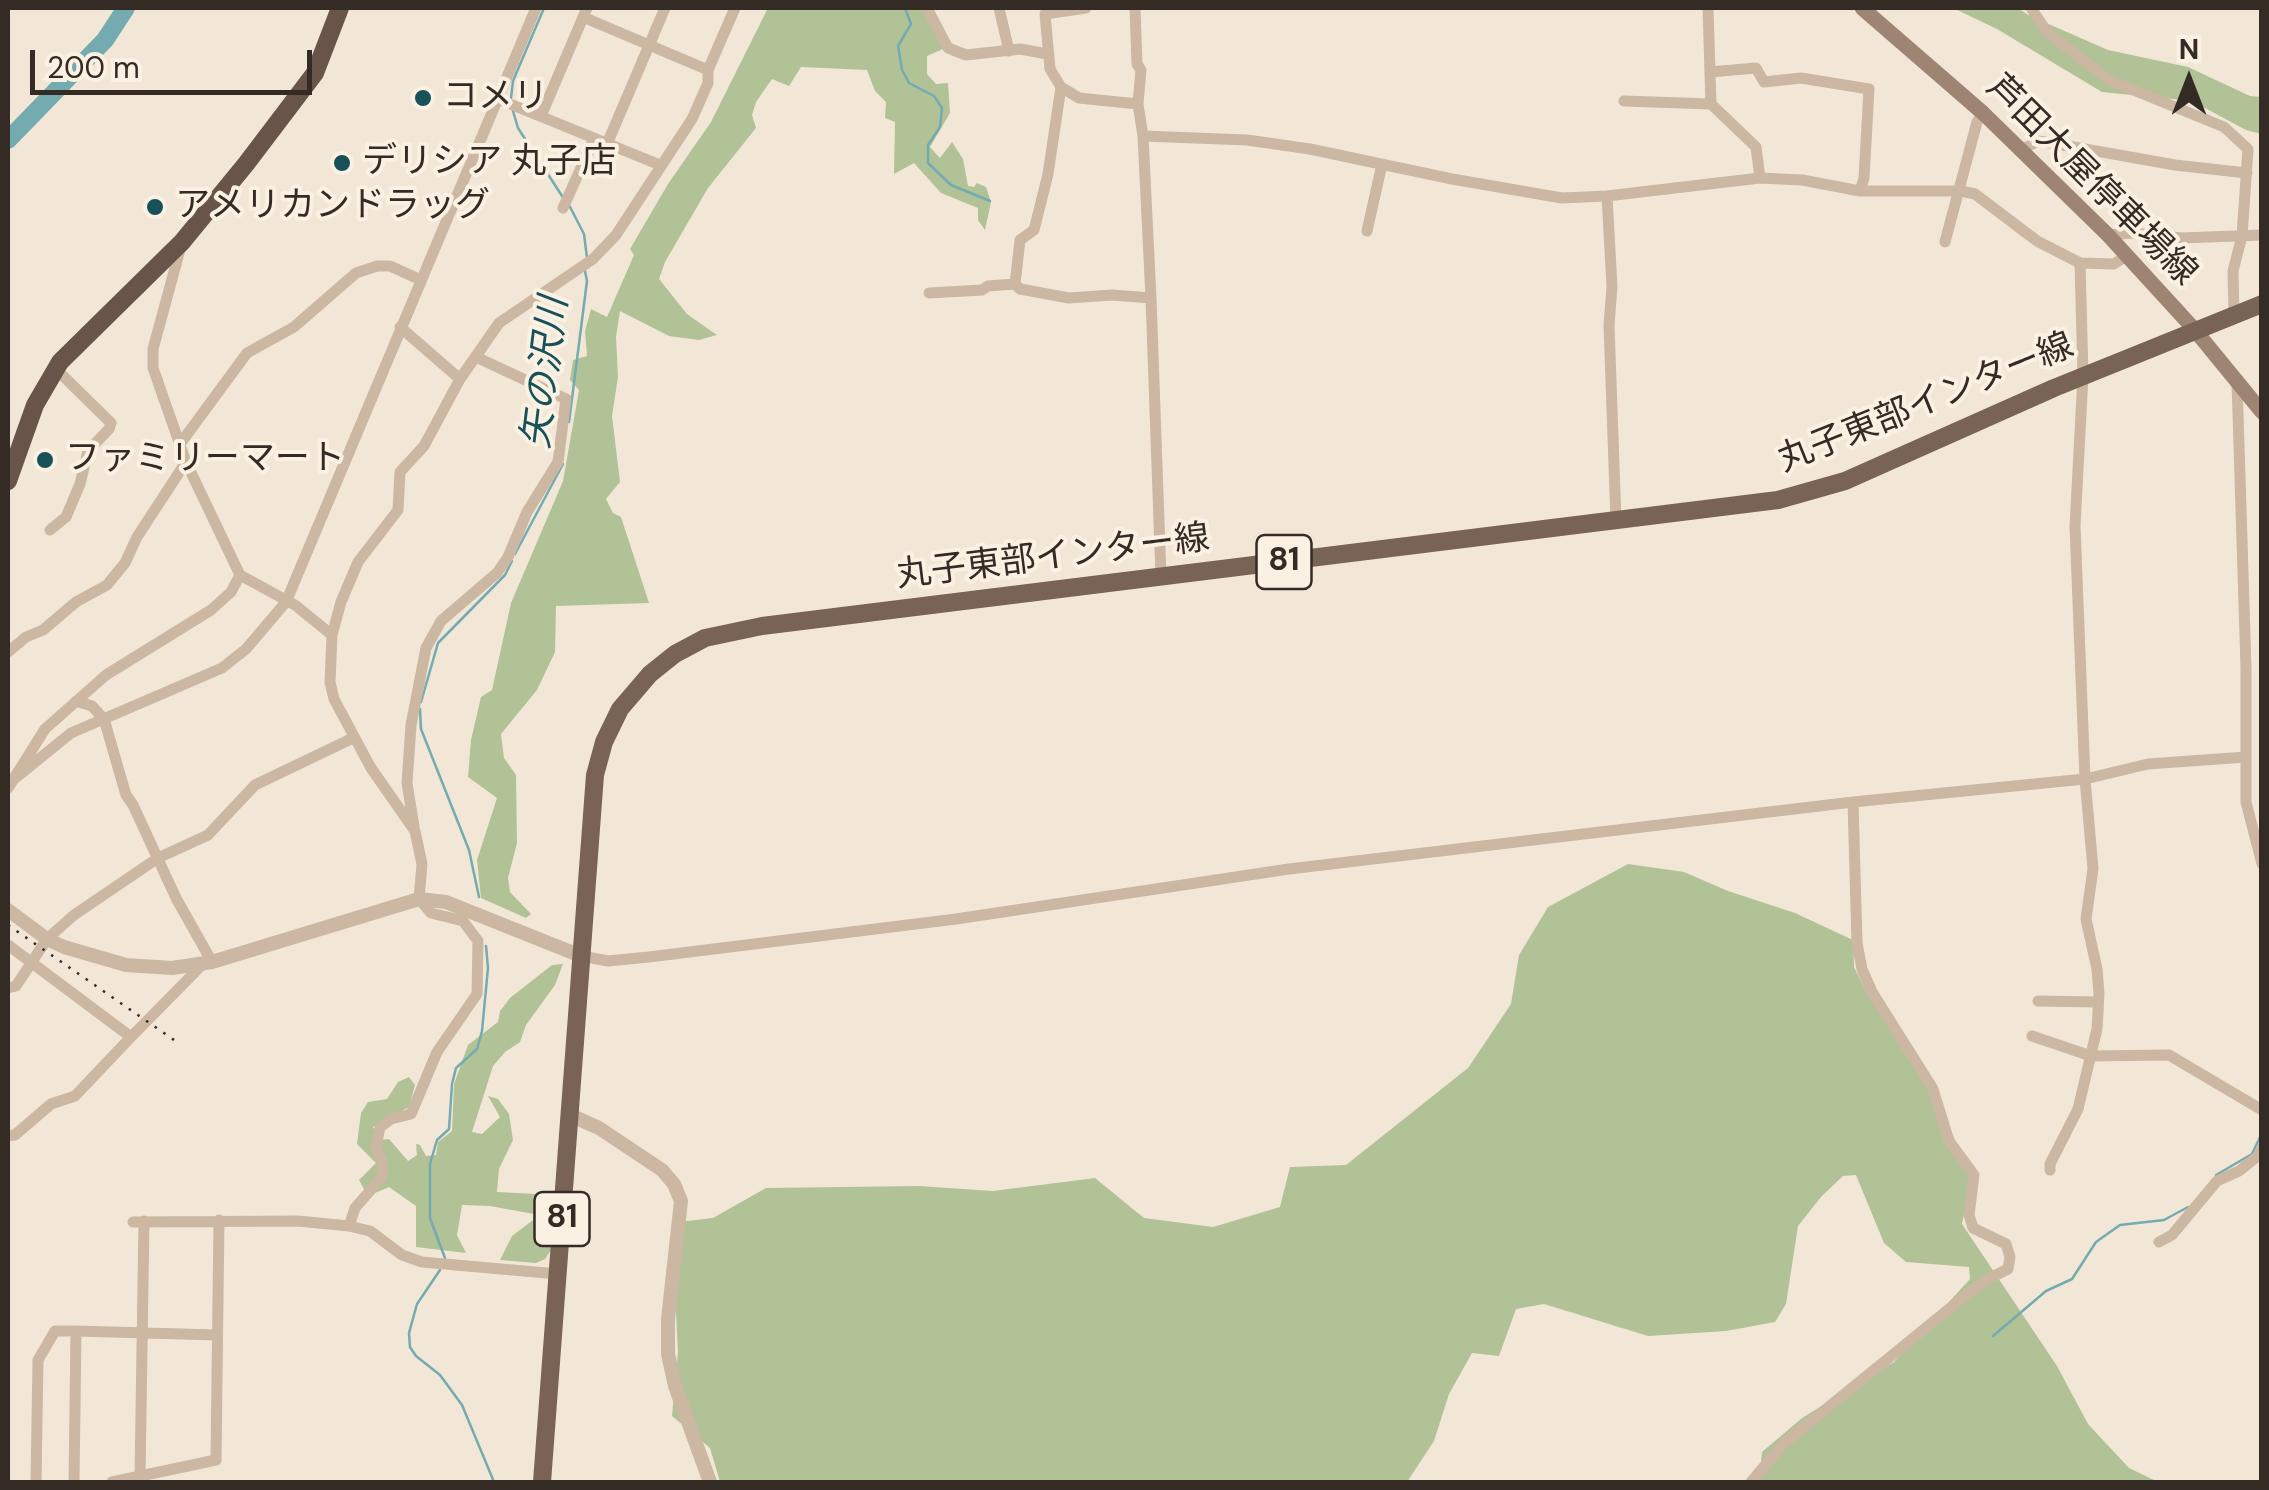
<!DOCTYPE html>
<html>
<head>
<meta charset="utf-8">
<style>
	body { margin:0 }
	#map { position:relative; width:2269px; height:1490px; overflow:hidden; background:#f2e7d6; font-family:"DM Sans",sans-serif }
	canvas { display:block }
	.frame { position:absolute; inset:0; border:10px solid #352b25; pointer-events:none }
	.north { position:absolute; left:2139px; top:30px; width:100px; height:100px; -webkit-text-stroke:8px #faf1e3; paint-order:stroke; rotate:0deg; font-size:28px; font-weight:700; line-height:40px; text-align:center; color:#352b25 }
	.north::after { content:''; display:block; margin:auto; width:35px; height:45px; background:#352b25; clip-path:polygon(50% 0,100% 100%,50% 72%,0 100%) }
	.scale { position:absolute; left:30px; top:50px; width:282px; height:45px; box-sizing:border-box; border:5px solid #352b25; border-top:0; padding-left:12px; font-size:30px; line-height:35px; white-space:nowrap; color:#352b25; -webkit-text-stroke:8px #faf1e3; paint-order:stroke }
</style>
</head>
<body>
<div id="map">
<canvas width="2269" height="1490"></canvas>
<div class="frame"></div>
<div class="north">N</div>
<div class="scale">200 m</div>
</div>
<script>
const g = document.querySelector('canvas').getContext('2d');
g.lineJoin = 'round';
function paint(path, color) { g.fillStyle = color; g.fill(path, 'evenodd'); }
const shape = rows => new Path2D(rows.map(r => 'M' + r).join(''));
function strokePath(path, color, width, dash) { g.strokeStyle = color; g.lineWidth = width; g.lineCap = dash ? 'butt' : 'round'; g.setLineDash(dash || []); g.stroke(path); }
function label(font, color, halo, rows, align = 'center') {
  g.font = font + ' "DM Sans","Noto Sans JP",sans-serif'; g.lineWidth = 8; g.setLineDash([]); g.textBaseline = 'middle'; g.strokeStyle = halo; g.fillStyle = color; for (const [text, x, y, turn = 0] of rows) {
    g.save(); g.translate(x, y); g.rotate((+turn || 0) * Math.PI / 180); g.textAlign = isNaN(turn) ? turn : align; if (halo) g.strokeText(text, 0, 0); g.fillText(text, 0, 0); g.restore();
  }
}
paint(shape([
	[768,8,922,8,943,49,927,56,927,74,936,84,948,83,950,113,930,147,940,158,952,142,963,159,968,186,974,187,977,183,986,187,991,202,985,230,978,220,978,208,941,193,914,163,894,174,895,122,885,118,886,102,875,91,867,70,801,67,789,86,772,79,756,102,752,115,756,128,708,188,665,262,659,279,687,314,717,335,699,340,669,336,620,311,616,337,618,377,612,416,620,482,606,499,613,513,621,517,649,603,556,606,555,652,537,690,501,734,504,758,516,775,517,843,508,878,510,892,531,914,526,918,481,898,477,860,497,798,468,777,471,740,481,697,492,690,511,603,563,481,579,390,570,380,573,360,587,356,585,331,591,309,607,317,634,255,630,249,668,184,711,122],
	[1953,8,2018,8,2028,15,2108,50,2188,67,2250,96,2261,97,2261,134,2246,130,2192,101,2102,92,1997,29],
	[1628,864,1684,872,1728,891,1795,913,1853,940,1854,967,1869,997,1921,1074,1972,1173,1962,1224,2057,1366,2088,1424,2129,1468,2158,1482,1759,1482,1762,1452,1802,1418,1894,1362,1970,1279,1969,1267,1906,1262,1884,1243,1856,1175,1843,1176,1821,1197,1798,1226,1786,1304,1775,1322,1726,1331,1648,1336,1544,1304,1516,1309,1499,1356,1472,1353,1449,1394,1434,1441,1407,1482,720,1482,710,1448,672,1416,678,1352,676,1312,679,1222,713,1218,766,1188,919,1186,993,1191,1095,1178,1144,1218,1213,1227,1280,1207,1290,1167,1346,1165,1468,1068,1511,1004,1519,955,1548,907],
	[563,964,555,985,526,1025,520,1042,505,1052,493,1066,472,1132,482,1134,500,1117,488,1096,498,1099,509,1114,513,1140,499,1169,497,1192,556,1195,551,1250,545,1259,536,1263,500,1260,512,1236,533,1220,534,1214,490,1206,462,1205,457,1235,466,1253,416,1247,416,1206,389,1187,368,1196,359,1180,376,1163,357,1144,361,1113,368,1102,387,1099,398,1082,409,1077,415,1085,409,1107,373,1127,379,1140,389,1139,408,1161,417,1155,416,1144,420,1145,426,1156,436,1155,438,1142,452,1131,454,1084,468,1045,498,1022,500,1011,510,998,552,965]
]), '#b1c296');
strokePath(shape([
	[905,8,911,24,898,46,902,70,909,83,934,96,942,108,940,127,928,145,928,163,951,185,990,201],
	[511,98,513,81,544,8],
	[513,111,518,128,564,199],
	[569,205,584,234,587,258],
	[569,422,587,281,585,271],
	[515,554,563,464],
	[421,702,438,643,505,575,512,561],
	[420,709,421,729,469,850,479,897],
	[2216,1175,2252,1154,2262,1133],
	[445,1258,430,1218,430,1164,437,1140,449,1129,452,1084,456,1068,477,1049,482,1031,488,968,486,946],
	[440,1270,417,1304,409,1333,410,1347,416,1356,440,1375,462,1405,494,1482],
	[1993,1336,2046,1291,2072,1279,2096,1242,2120,1225,2164,1220,2188,1207]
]), '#74abb1', 2.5);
strokePath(shape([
	[8,140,105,40,126,8]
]), '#74abb1', 18);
strokePath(shape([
	[927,8,948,48,966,55,1020,49,1047,54],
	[999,8,1009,51],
	[1086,8,1045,14,1050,69,1061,87,1079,98,1138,104],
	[1135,8,1137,64,1141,70,1138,104,1143,136,1151,298,1161,577],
	[2031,8,2047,32,2109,80,2224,127,2248,149,2242,236,2233,271,2234,314],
	[583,17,708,70],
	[1710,72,1756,68,1764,82,1801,78,1869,89,1864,178,1860,191],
	[498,99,660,165],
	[1624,101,1711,104,1708,8],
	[1711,104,1756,147,1760,178],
	[541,116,587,8],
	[1143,136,1247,140,1310,149,1452,179,1562,198,1607,196,1760,178,1802,180,1860,191,1961,191,1975,194,2037,241,2080,263,2114,264,2127,255],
	[607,144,665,8],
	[2021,150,2038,141,2051,143,2175,165,2247,173],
	[1607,196,1612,287,1609,325,1616,521],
	[563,208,594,139],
	[1367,231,1382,164],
	[2108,235,2132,233,2182,238,2262,235],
	[1945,242,1977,122,1983,113],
	[181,246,153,349,153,368,186,462,240,575,295,605,332,635],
	[1015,284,1020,240,1034,230,1048,174,1061,87],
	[929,293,982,290,988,286,1015,284,1020,289,1069,298,1112,295,1151,298],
	[400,327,460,379],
	[2237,382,2246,668,2246,802,2262,864],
	[180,444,247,353,294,327,356,273,377,266,390,266,421,280],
	[50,530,66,517,80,484,88,451,109,429,111,423,56,369],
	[8,652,26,637,43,630,76,602,107,585,125,563,137,537,186,462],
	[76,701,92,706,104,719,126,795,133,805,176,898,212,962],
	[13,780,71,733,222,668,246,649,286,602,536,8],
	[8,788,45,729,106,675,211,610,231,592,240,575],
	[414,827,407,783,411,725,426,648,441,621,497,573,508,557,527,512,558,462,566,399,476,357],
	[8,945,131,1037,75,1096,51,1104,15,1135,8,1136],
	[581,956,608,961,649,957,956,919,1289,869,1853,802,2085,779,2148,764,2246,757],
	[8,988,16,986,47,939,74,915,158,858,208,835,255,785,353,738],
	[2038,1001,2098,1002],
	[2032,1036,2091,1056,2169,1055,2262,1110],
	[131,1037,203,964],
	[2050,1170,2050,1164,2078,1109,2097,1029,2099,994,2097,969,2086,919,2093,869,2085,779,2075,526,2083,376,2080,263],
	[133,1222,298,1221,349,1226,355,1208,382,1177,383,1164,376,1147,380,1127,391,1119,411,1114,437,1052,477,994,478,941,463,921,431,913,419,899,422,864,415,831,371,768,334,699,330,682,332,635,341,602,358,562,398,510,400,472,424,446,460,379,499,323,593,259,616,235,692,119,708,83,708,70,735,8],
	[349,1226,370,1231,402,1255,422,1262,558,1274],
	[2159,1242,2172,1235,2217,1181,2239,1171,2258,1156,2262,1148],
	[76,1331,217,1335],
	[140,1476,144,1221],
	[36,1482,38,1360,55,1331,76,1331,74,1482],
	[112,1482,216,1460,219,1220],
	[1751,1482,1783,1444,1965,1296,1986,1280,2008,1269,2010,1257,2006,1244,1973,1228,1969,1215,1974,1175,1949,1141,1933,1089,1872,992,1862,969,1857,943,1853,802]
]), '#cbb7a2', 11);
strokePath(shape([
	[8,910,47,939,64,947,126,965,172,968,212,962,419,899,446,902,581,956],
	[570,1115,599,1128,662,1170,674,1184,681,1201,668,1319,668,1354,675,1386,710,1482]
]), '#cbb7a2', 14);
strokePath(shape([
	[1862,8,1983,113,2108,235,2194,329,2262,412]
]), '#9e8573', 15);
strokePath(shape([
	[542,1482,595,775,604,742,620,709,650,674,675,654,705,638,762,626,1778,500,1845,481,2054,388,2262,304]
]), '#786355', 18);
strokePath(shape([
	[8,481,35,405,60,362,182,242,246,164,315,73,340,8]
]), '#685448', 18);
strokePath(shape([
	[8,925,174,1040]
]), '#352b25', 2.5, [2.5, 8]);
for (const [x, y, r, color] of [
	[423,98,10,"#185159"],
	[342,163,10,"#185159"],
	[155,207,10,"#185159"],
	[45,460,10,"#185159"]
]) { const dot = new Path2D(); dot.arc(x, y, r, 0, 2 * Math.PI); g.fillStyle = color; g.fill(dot); strokePath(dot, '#faf1e3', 4); }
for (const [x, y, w] of [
	[1284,562,55],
	[562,1219,55]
]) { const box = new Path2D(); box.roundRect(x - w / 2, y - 27, w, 54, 8); g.fillStyle = '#faf1e3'; g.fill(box); strokePath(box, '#352b25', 2.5); }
label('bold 32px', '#352b25', null, [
	["81",1284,562],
	["81",562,1219]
]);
label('35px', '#352b25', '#faf1e3', [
	["コメリ",443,98],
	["デリシア 丸子店",362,163],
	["アメリカンドラッグ",175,207],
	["ファミリーマート",65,460]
], 'left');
label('35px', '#352b25', '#faf1e3', [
	["芦田大屋停車場線",2091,181,45],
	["丸子東部インター線",1926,404,-22],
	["丸子東部インター線",1053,558,-7]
]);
label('italic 38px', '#185159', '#faf1e3', [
	["矢の沢川",547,373,-83]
]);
</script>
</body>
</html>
